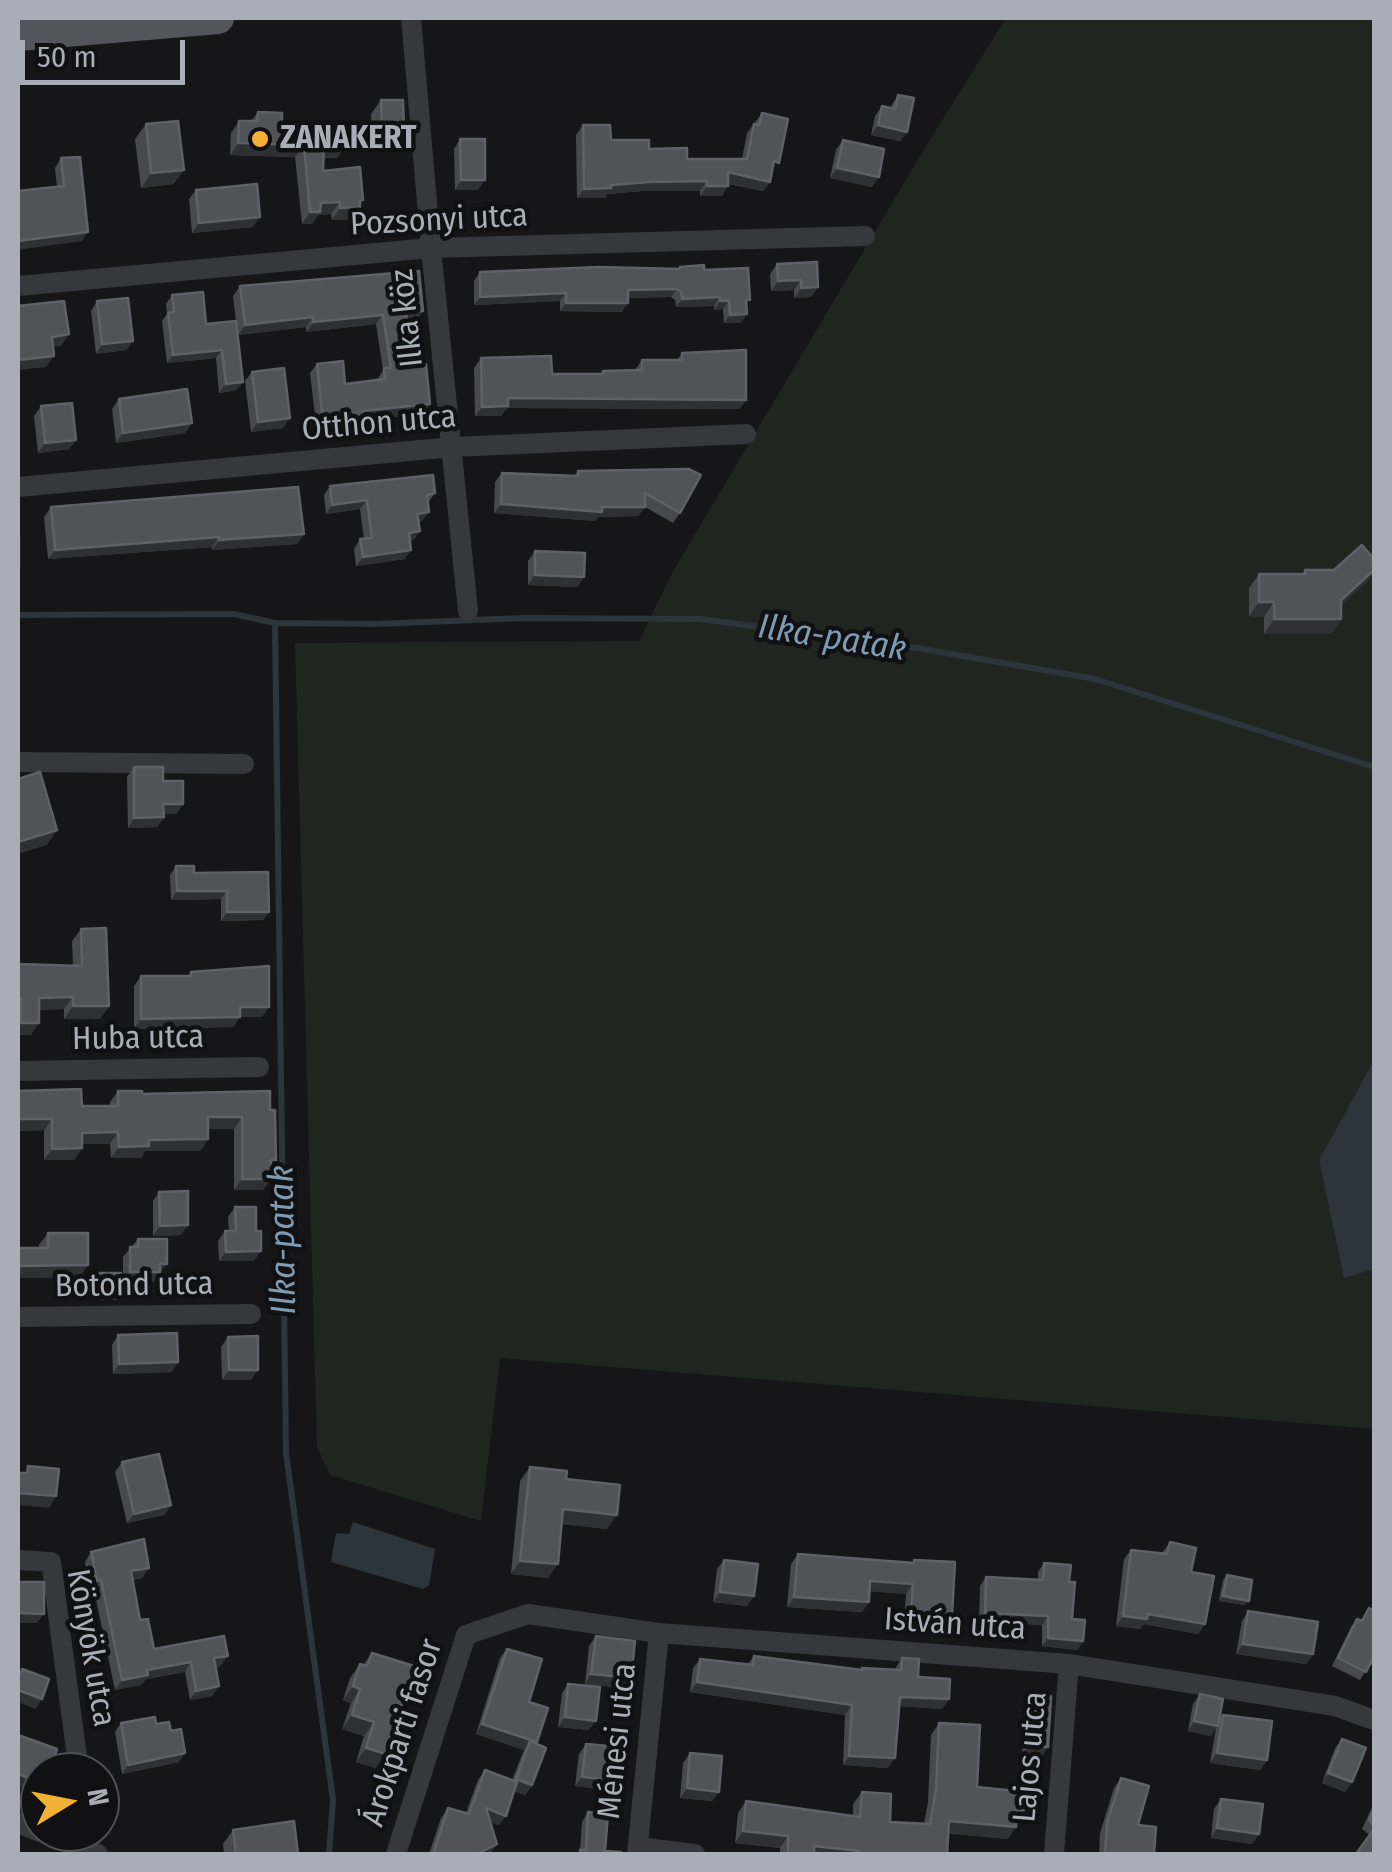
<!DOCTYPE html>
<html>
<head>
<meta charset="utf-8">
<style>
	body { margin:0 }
	#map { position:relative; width:1392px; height:1872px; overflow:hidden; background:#161618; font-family:"Fira Sans Condensed",sans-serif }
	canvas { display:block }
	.frame { position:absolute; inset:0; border:20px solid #a8adb8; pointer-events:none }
	.north { position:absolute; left:20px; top:1752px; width:100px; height:100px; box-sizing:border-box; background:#111113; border:2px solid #4d4f55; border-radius:50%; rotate:80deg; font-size:28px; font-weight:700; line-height:40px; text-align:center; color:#a8adb8 }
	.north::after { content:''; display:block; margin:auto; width:35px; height:45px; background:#f2b134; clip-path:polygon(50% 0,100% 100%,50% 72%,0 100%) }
	.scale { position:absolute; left:20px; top:40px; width:165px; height:45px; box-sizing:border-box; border:5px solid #a8adb8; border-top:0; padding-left:12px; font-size:30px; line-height:35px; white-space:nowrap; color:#a8adb8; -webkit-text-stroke:8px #111113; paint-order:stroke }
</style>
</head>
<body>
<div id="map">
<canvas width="1392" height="1872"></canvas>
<div class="frame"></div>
<div class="north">N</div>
<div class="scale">50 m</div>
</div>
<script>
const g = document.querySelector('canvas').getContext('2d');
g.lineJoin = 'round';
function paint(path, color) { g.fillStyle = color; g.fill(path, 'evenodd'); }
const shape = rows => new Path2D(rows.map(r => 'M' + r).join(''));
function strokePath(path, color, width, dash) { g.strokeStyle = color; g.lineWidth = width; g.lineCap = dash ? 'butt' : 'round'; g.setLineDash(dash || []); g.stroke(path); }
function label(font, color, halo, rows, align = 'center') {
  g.font = font + ' "Fira Sans Condensed",sans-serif'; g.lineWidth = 9; g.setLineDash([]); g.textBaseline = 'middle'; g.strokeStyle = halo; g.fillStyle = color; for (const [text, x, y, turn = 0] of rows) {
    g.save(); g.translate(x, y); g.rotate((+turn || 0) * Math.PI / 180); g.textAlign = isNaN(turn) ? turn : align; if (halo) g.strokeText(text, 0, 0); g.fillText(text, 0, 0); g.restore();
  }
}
paint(shape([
	[1006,18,1374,18,1374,1060,1319,1160,1345,1277,1374,1269,1374,1429,500,1358,481,1521,330,1475,317,1448,295,643,639,641,672,573,926,146]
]), '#1e261f');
paint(shape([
	[1374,1060,1374,1269,1344,1278,1319,1160],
	[353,1522,435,1549,429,1585,423,1589,331,1562,336,1533,349,1534]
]), '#2c353c');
strokePath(shape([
	[18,615,234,614,275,623,376,624,524,618,700,619,917,648,1095,679,1374,767],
	[275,623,286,1453,333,1800,329,1854]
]), '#2c353c', 6);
strokePath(shape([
	[411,18,431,248,468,611],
	[18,286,431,248,865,236],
	[18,487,453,447,746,434],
	[18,762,244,764],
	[18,1071,259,1067],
	[18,1317,251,1314],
	[18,1560,51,1562,79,1772],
	[18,1823,40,1832],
	[41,1832,98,1854],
	[638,1847,695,1854],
	[396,1854,466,1635,528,1614,659,1633,1069,1664,1335,1706,1374,1720],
	[637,1854,659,1633],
	[1054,1854,1069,1664]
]), '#37383d', 20);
strokePath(shape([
	[18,35,218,18]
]), '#53555c', 32);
paint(shape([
	[898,95,907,132,900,141,871,135,875,116,882,106,890,108],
	[381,100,404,127,394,142,372,142,371,114],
	[258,112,296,127,337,158,324,158,323,171,360,204,360,207,352,219,332,220,331,214,318,215,312,224,302,224,295,157,230,155,231,133,239,121,251,121],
	[762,113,772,172,770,182,763,191,728,184,722,196,700,196,700,191,643,191,607,194,605,198,577,198,576,135,583,125,611,140,687,159,742,159,747,133],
	[146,124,184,170,173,184,141,188,135,139],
	[460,139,478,190,455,190,454,149],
	[843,140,872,187,830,178,836,150],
	[61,158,82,241,57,187,55,168],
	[196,190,253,227,192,233,189,199],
	[777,264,818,287,811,297,794,298,794,290,771,291,770,274],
	[680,267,704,270,746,305,741,323,724,323,723,309,714,310,714,306,676,307,675,300,671,297,628,298,622,312,560,311,560,301,474,305,474,281,480,272,678,269],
	[240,286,423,311,416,320,407,321,412,365,430,404,424,414,362,420,356,428,317,433,310,373,317,364,345,384,377,380,383,370,376,324,306,332,306,327,238,335,237,390,219,393,216,358,167,363,162,321,167,314,166,304,172,295,206,324,236,321,233,296],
	[97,301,133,341,126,350,96,354,91,311],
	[682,353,740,409,507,408,501,416,475,416,474,368,481,358,552,374,601,374,603,371,635,370,642,360,677,360],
	[252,372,283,428,251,432,245,381],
	[119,399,192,423,185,433,116,443,112,409],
	[41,406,76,440,69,449,38,453,34,416],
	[689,469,680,513,673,523,645,507,638,516,598,517,595,521,494,513,495,482,502,473,574,476,578,471],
	[330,486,435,493,428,503,422,521,418,522,420,531,413,540,410,541,405,559,356,566,354,549,360,539,364,539,360,509,326,514,324,495],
	[51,507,297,544,212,550,212,547,48,559,44,517],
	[535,551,584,577,577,587,528,585,528,561],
	[1305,570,1369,580,1341,605,1341,619,1331,634,1264,634,1264,617,1249,616,1249,588,1259,574,1303,574],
	[134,767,163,781,183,804,176,814,164,814,164,817,157,827,128,828,127,777],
	[176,866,269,912,263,920,221,921,221,899,171,900,170,875],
	[81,929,109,1006,100,1019,64,1019,64,1009,39,1010,31,1035,18,1035,18,964,73,966,72,941],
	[191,972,262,1017,240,1017,233,1027,134,1029,134,986,141,976,188,976],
	[18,1091,82,1106,110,1106,110,1102,118,1091,142,1094,270,1091,271,1179,263,1190,234,1190,234,1129,208,1129,208,1139,200,1151,145,1151,141,1158,111,1158,110,1144,82,1144,82,1148,74,1160,44,1160,44,1130,18,1131],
	[159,1192,181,1235,153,1236,153,1201],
	[235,1207,254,1261,219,1261,218,1241,225,1231,229,1231,228,1217],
	[48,1233,80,1277,18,1278,18,1248,39,1248,39,1245],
	[138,1239,160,1273,153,1282,123,1282,123,1257],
	[97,1273,118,1300,94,1300,93,1278],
	[118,1335,172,1372,113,1374,112,1345],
	[228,1337,251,1380,222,1380,221,1347],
	[122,1462,171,1505,164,1515,127,1523,115,1472],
	[530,1467,566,1479,607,1529,562,1524,548,1578,511,1574,520,1481],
	[1170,1542,1191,1572,1205,1624,1198,1634,1144,1624,1140,1629,1116,1626,1124,1559,1131,1550,1162,1553],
	[91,1552,149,1568,142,1578,133,1580,140,1620,154,1649,221,1666,216,1667,212,1696,190,1700,185,1672,146,1679,141,1685,115,1690,94,1590,90,1591,85,1562],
	[798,1554,913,1562,914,1560,945,1625,904,1622,906,1594,869,1591,869,1602,862,1612,787,1607,791,1564],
	[724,1560,747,1606,713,1602,717,1569],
	[1044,1563,1069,1582,1072,1619,1083,1641,1077,1650,1042,1646,1042,1625,979,1621,980,1586,986,1577,1038,1579,1038,1572],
	[1227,1575,1245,1605,1219,1601,1223,1580],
	[1369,1608,1374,1611,1374,1666,1370,1664,1360,1680,1332,1666,1351,1627,1357,1619,1361,1620],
	[1248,1611,1313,1654,1306,1664,1236,1654,1242,1621],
	[596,1636,631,1678,624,1688,585,1684,589,1646],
	[507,1649,529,1702,537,1742,532,1785,525,1795,514,1791,499,1825,490,1822,497,1844,490,1854,429,1854,441,1818,448,1808,466,1813,478,1780,485,1770,512,1780,524,1750,476,1734,500,1658],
	[372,1653,376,1768,356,1762,364,1736,342,1729,351,1703,343,1700,350,1678,360,1664,363,1665],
	[754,1656,860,1670,862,1668,895,1669,902,1658,918,1677,949,1699,942,1709,899,1706,888,1768,843,1765,845,1715,690,1692,693,1668,700,1659,748,1664],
	[568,1684,589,1730,558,1727,562,1693],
	[1200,1694,1218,1721,1223,1715,1267,1760,1260,1770,1210,1763,1216,1728,1211,1736,1188,1731,1193,1704],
	[1032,1695,1042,1757,1022,1756,1025,1705],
	[121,1723,156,1724,179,1762,122,1774,115,1732],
	[939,1723,977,1787,1024,1810,1017,1820,1008,1839,948,1833,947,1854,780,1854,780,1848,735,1843,738,1813,746,1801,853,1816,853,1804,862,1792,890,1822,924,1824,928,1802,931,1735],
	[1342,1739,1345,1792,1322,1783,1335,1748],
	[586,1744,616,1780,609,1790,575,1786,579,1754],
	[690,1753,719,1792,712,1801,680,1798,683,1763],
	[1121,1778,1138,1825,1154,1854,1099,1854,1100,1833,1114,1788],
	[1221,1799,1259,1834,1252,1844,1211,1838,1214,1809],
	[1374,1803,1374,1854,1370,1835,1362,1829],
	[588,1812,605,1851,621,1854,577,1854,580,1851,582,1822],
	[233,1830,298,1854,224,1854,223,1844]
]), '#47494d');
paint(shape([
	[878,125,907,132,900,141,871,135],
	[404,127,394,142,372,142,382,128],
	[238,143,304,145,295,157,230,155],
	[324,145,345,146,337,158,316,157],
	[837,168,879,177,872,187,830,178],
	[184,170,173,184,141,188,151,173],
	[728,172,770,182,763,191,721,182],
	[461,180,485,180,478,190,455,190],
	[707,181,700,191,643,191,607,194,605,198,577,198,584,189,611,185,649,182],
	[707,186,728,186,722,196,700,196],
	[360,200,363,200,352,219,332,220,340,208],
	[340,202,331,214,318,215,312,224,302,224,310,212,321,203],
	[260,217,253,227,192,233,199,223],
	[88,232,82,241,18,250,18,241],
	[801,280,794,290,771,291,778,281],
	[818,287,811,297,794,298,801,288],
	[677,289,671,297,622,298,628,290],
	[566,293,560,301,474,305,480,297],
	[720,297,714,306,676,307,682,299],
	[720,301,729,301,723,309,714,310],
	[566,303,628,303,622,312,560,311],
	[423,311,416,320,399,322,406,312],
	[747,314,741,323,724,323,730,315],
	[383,315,376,324,306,332,313,322],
	[313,317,306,327,238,335,245,325],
	[69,334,61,346,44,348,52,337],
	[133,341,126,350,96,354,102,344],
	[222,350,216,358,167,363,173,355],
	[54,356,46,367,18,370,18,360],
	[243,382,237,390,219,393,226,384],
	[508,398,746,400,740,409,507,408,501,416,475,416,482,407],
	[430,404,424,414,362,420,356,428,317,433,323,423,362,411],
	[290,418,283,428,251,432,258,422],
	[192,423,185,433,116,443,123,433],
	[76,440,69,449,38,453,45,443],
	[367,500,360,509,326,514,332,505],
	[501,504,602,507,645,507,638,516,598,517,595,521,494,513],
	[429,512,422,521,410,523,417,514],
	[420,531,413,540,403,542,409,533],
	[304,534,297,544,212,550,219,540],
	[219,537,212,547,48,559,55,550],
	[411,550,405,559,356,566,363,557],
	[1374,570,1369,580,1331,615,1341,600],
	[535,575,584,577,577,587,528,585],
	[1259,602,1274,602,1264,617,1249,616],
	[1274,619,1341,619,1331,634,1264,634],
	[163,804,183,804,176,814,157,814],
	[164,817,157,827,128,828,134,818],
	[57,830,47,845,18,854,18,842],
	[177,891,227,891,221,899,171,900],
	[227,912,269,912,263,920,221,921],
	[73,997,64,1009,30,1010,39,998],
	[73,1006,109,1006,100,1019,64,1019],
	[240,1007,269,1007,262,1017,233,1017],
	[240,1017,233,1027,134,1029,141,1019],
	[21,1023,39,1023,31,1035,18,1035,18,1028],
	[208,1117,242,1117,234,1129,200,1129],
	[18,1119,52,1119,44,1130,18,1131],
	[118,1132,110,1144,74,1144,82,1133],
	[208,1139,200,1151,145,1151,141,1158,111,1158,119,1147,149,1140],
	[82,1148,74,1160,44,1160,52,1149],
	[242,1179,271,1179,263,1190,234,1190],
	[188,1225,181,1235,153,1236,160,1226],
	[261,1251,254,1261,219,1261,226,1252],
	[160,1264,167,1264,153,1282,123,1282,130,1272],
	[88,1265,80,1277,18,1278,18,1268,19,1266],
	[97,1295,122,1295,118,1300,94,1300],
	[178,1362,172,1372,113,1374,119,1364],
	[229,1370,258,1370,251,1380,222,1380],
	[18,1493,56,1496,49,1508,18,1505],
	[171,1505,164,1515,127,1523,134,1514],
	[563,1509,617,1515,607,1529,554,1523],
	[520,1561,558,1564,548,1578,511,1574],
	[149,1568,142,1578,124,1581,131,1571],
	[101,1580,94,1590,90,1591,97,1581],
	[870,1581,913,1584,906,1594,863,1591],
	[720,1592,754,1596,747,1606,713,1602],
	[1223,1596,1249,1601,1245,1605,1219,1601],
	[794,1597,869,1602,862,1612,787,1607],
	[18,1613,44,1614,37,1623,18,1623],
	[911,1613,952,1615,945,1625,904,1622],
	[985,1613,1048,1616,1042,1625,979,1621],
	[1148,1614,1205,1624,1198,1634,1144,1624,1140,1629,1116,1626,1123,1616],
	[1048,1638,1083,1641,1077,1650,1042,1646],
	[1243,1644,1313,1654,1306,1664,1236,1654],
	[228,1656,221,1666,207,1668,214,1658],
	[191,1662,185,1672,146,1679,141,1685,115,1690,122,1680,147,1670],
	[591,1674,631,1678,624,1688,585,1684],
	[697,1682,852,1705,845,1715,690,1692],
	[219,1686,212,1696,190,1700,196,1691],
	[353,1686,360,1689,351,1703,343,1700],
	[18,1690,42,1699,36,1709,18,1702],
	[900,1697,949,1699,942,1709,893,1706],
	[352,1715,374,1722,364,1736,342,1729],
	[565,1717,596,1721,589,1730,558,1727],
	[1194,1721,1218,1726,1211,1736,1188,1731],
	[482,1724,537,1742,531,1752,530,1741,524,1750,476,1734],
	[1029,1746,1048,1747,1042,1757,1022,1756],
	[366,1748,386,1754,376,1768,356,1762],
	[185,1753,179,1762,122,1774,128,1765],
	[1217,1753,1267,1760,1260,1770,1210,1763],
	[849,1756,895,1758,888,1768,843,1765],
	[1328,1773,1352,1782,1345,1792,1322,1783],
	[18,1774,40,1782,40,1791,38,1793,18,1786],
	[582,1777,616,1780,609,1790,575,1786],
	[516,1779,532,1785,525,1795,509,1789],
	[687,1788,719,1792,712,1801,680,1798],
	[486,1808,506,1816,499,1825,479,1818],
	[949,1821,1016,1827,1008,1839,940,1833],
	[1217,1828,1259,1834,1252,1844,1211,1838],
	[743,1831,788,1836,780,1848,735,1843],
	[497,1844,490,1854,477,1854],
	[814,1846,859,1851,856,1854,808,1854]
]), '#2f3033');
const building = shape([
	[898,95,914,98,907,132,878,125,882,106,895,109,898,95],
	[381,100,403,100,404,127,382,128,381,100],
	[258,112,282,113,282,122,296,123,296,127,346,131,345,146,324,145,323,171,360,167,363,200,360,200,360,207,340,208,340,202,321,203,320,212,310,212,304,145,238,143,239,121,257,121,258,112],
	[762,113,788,119,779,163,774,161,770,182,728,172,728,186,707,186,707,181,649,182,611,185,611,188,584,189,583,125,610,125,611,140,649,140,649,149,687,148,687,159,747,159,754,124,759,125,762,113],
	[178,121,184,170,151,173,146,124,178,121],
	[460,139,485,139,485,180,461,180,460,139],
	[843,140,884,149,879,177,837,168,843,140],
	[80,157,88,232,18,241,18,191,64,186,61,158,80,157],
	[257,184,260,217,199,223,196,190,257,184],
	[817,262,818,287,801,288,801,280,778,281,777,264,817,262],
	[704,265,704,270,748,268,750,300,746,300,747,314,730,315,729,301,720,301,720,297,682,299,681,291,677,289,628,290,628,303,566,303,566,293,480,297,480,272,599,267,680,269,680,267,704,265],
	[419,271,423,311,406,312,412,365,426,364,430,404,362,411,363,418,323,423,317,364,343,361,345,384,385,379,384,368,391,368,383,315,313,322,313,317,245,325,240,286,419,271],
	[203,292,206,324,236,321,243,382,226,384,222,350,173,355,168,313,174,312,172,295,203,292],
	[128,298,133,341,102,344,97,301,128,298],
	[64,301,69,334,52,337,54,356,18,360,18,306,64,301],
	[746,350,746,400,508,398,508,406,482,407,481,358,551,356,552,374,603,374,603,371,642,370,642,360,682,360,682,353,746,350],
	[284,368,290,418,258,422,252,372,284,368],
	[187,389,192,423,123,433,119,399,187,389],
	[72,403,76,440,45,443,41,406,72,403],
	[689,469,701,475,680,513,645,493,645,507,602,507,602,512,501,504,502,473,578,476,578,471,689,469],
	[433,475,435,493,427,495,429,512,417,514,420,531,409,533,411,550,363,557,360,539,372,538,367,500,332,505,330,486,433,475],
	[298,487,304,534,219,540,219,537,55,550,51,507,298,487],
	[18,537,19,537,19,567,18,567,18,537],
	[1362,545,1374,559,1374,570,1341,600,1341,619,1274,619,1274,602,1259,602,1259,574,1305,574,1305,570,1334,570,1362,545],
	[535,551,585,553,584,577,535,575,535,551],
	[134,767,163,767,163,781,183,781,183,804,163,804,164,817,134,818,134,767],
	[40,772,57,830,18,842,18,779,40,772],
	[176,866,194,866,194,873,268,872,269,912,227,912,227,891,177,891,176,866],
	[106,928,109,1006,73,1006,73,997,39,998,39,1023,21,1023,21,998,18,998,18,964,82,966,81,929,106,928],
	[269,966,269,1007,240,1007,240,1017,141,1019,141,976,191,976,191,972,269,966],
	[81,1089,82,1106,118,1106,118,1091,142,1091,142,1094,270,1091,270,1110,275,1110,276,1160,271,1160,271,1179,242,1179,242,1117,208,1117,208,1139,149,1140,149,1146,119,1147,118,1132,82,1133,82,1148,52,1149,52,1119,18,1119,18,1091,81,1089],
	[188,1191,188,1225,160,1226,159,1192,188,1191],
	[235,1207,256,1207,256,1231,261,1231,261,1251,226,1252,225,1231,236,1231,235,1207],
	[48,1233,88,1233,88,1265,19,1266,19,1271,18,1271,18,1248,48,1248,48,1233],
	[138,1239,167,1239,167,1264,160,1264,160,1272,130,1272,130,1247,138,1247,138,1239],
	[97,1273,121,1273,122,1295,97,1295,97,1273],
	[177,1333,178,1362,119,1364,118,1335,177,1333],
	[258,1336,258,1370,229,1370,228,1337,258,1336],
	[159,1454,171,1505,134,1514,122,1462,159,1454],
	[28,1466,59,1469,56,1496,18,1493,18,1473,27,1473,28,1466],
	[530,1467,567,1471,566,1479,620,1485,617,1515,563,1509,558,1564,520,1561,530,1467],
	[144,1539,149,1568,131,1571,140,1620,148,1619,154,1649,224,1636,228,1656,214,1658,219,1686,196,1691,191,1662,147,1670,148,1675,122,1680,101,1580,97,1581,91,1552,144,1539],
	[1170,1542,1196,1548,1191,1572,1214,1576,1205,1624,1148,1614,1147,1619,1123,1616,1131,1550,1167,1554,1170,1542],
	[798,1554,914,1563,914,1560,955,1562,952,1615,911,1613,913,1584,870,1581,869,1602,794,1597,798,1554],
	[724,1560,758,1564,754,1596,720,1592,724,1560],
	[1044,1563,1071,1565,1069,1582,1075,1582,1072,1619,1085,1620,1083,1641,1048,1638,1048,1616,985,1613,986,1577,1043,1580,1044,1563],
	[1227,1575,1252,1580,1249,1601,1223,1596,1227,1575],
	[18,1582,44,1582,44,1614,18,1613,18,1582],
	[1369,1608,1374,1611,1374,1656,1366,1672,1338,1658,1357,1619,1362,1621,1369,1608],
	[1248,1611,1318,1622,1313,1654,1243,1644,1248,1611],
	[596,1636,635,1641,631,1678,591,1674,596,1636],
	[507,1649,542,1659,529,1702,548,1708,537,1742,482,1724,507,1649],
	[372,1653,414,1666,386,1754,366,1748,374,1722,352,1715,360,1689,353,1686,360,1664,367,1666,372,1653],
	[754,1656,862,1670,862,1668,901,1670,902,1658,919,1659,918,1677,950,1679,949,1699,900,1697,895,1758,849,1756,852,1705,697,1682,700,1659,753,1665,754,1656],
	[22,1669,49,1679,42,1699,18,1690,18,1671,22,1672,22,1669],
	[568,1684,600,1687,596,1721,565,1717,568,1684],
	[1200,1694,1223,1699,1218,1726,1194,1721,1200,1694],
	[1032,1695,1051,1696,1048,1747,1029,1746,1032,1695],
	[1223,1715,1272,1721,1267,1760,1217,1753,1223,1715],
	[155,1717,156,1724,169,1722,171,1731,181,1729,185,1753,128,1765,121,1723,155,1717],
	[939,1723,980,1725,977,1787,1026,1792,1024,1810,1017,1810,1016,1827,949,1821,947,1854,858,1854,859,1851,814,1846,814,1854,788,1854,788,1836,743,1831,746,1801,860,1817,862,1792,891,1794,890,1822,930,1824,936,1790,939,1723],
	[18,1735,57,1749,49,1772,40,1772,40,1782,18,1774,18,1735],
	[1342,1739,1366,1748,1352,1782,1328,1773,1342,1739],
	[530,1741,546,1748,532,1785,516,1779,530,1741],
	[586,1744,619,1747,616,1780,582,1777,586,1744],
	[690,1753,722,1756,719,1792,687,1788,690,1753],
	[485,1770,517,1782,506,1816,486,1808,497,1844,477,1854,433,1854,448,1808,469,1814,485,1770],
	[1121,1778,1149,1786,1138,1825,1156,1827,1154,1854,1105,1854,1107,1823,1121,1778],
	[1221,1799,1263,1804,1259,1834,1217,1828,1221,1799],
	[1374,1808,1374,1825,1369,1820,1374,1808],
	[588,1812,608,1814,605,1851,621,1852,621,1854,580,1854,580,1850,586,1850,588,1812],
	[294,1821,298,1854,236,1854,233,1830,294,1821],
	[1374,1829,1374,1854,1356,1854,1374,1829]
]);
paint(building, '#525359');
strokePath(building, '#5f6168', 2.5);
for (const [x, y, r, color] of [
	[260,139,10,"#f2b134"]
]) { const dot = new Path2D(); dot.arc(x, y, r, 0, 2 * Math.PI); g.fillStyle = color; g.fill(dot); strokePath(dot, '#111113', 4); }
label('bold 32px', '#a8adb8', '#111113', [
	["ZANAKERT",280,139]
], 'left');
label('32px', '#a8adb8', '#111113', [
	["Pozsonyi utca",439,221,-3],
	["Ilka köz",408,318,-96],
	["Otthon utca",379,424,-5],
	["Huba utca",138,1039,-1],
	["Botond utca",134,1286,-1],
	["István utca",955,1625,4],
	["Könyök utca",90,1648,80],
	["Árokparti fasor",403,1733,-72],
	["Ménesi utca",618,1741,-84],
	["Lajos utca",1031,1757,-85]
]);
label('italic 35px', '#7f9bb3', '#111113', [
	["Ilka-patak",832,639,9],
	["Ilka-patak",284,1240,-91]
]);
</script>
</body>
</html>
